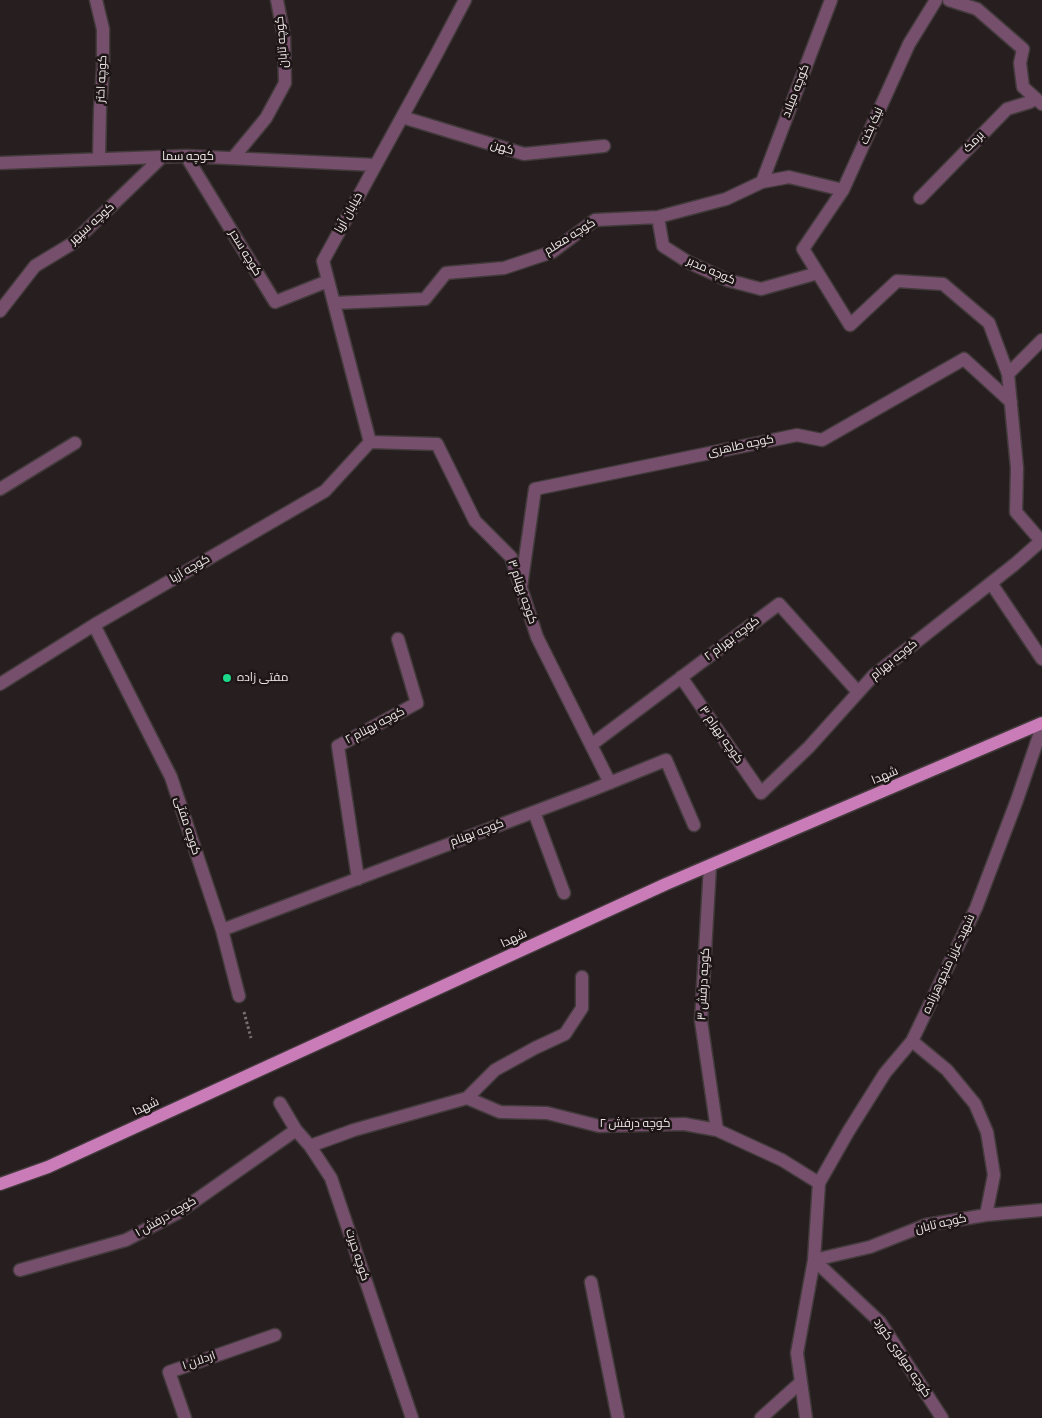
<!DOCTYPE html>
<html>
<head>
<meta charset="utf-8">
<style>
	body { margin:0 }
	canvas { display:block; background:#261e1f }
</style>
</head>
<body>
<canvas width="1042" height="1418"></canvas>
<script>
const g = document.querySelector('canvas').getContext('2d');
g.lineJoin = 'round';
const shape = rows => new Path2D(rows.map(r => 'M' + r).join(''));
function strokePath(path, color, width, dash) { g.strokeStyle = color; g.lineWidth = width; g.lineCap = dash ? 'butt' : 'round'; g.setLineDash(dash || []); g.stroke(path); }
function label(font, color, halo, rows, align = 'center') {
  g.font = font + ' Signika,Cairo,sans-serif'; g.lineWidth = 5; g.setLineDash([]); g.textBaseline = 'middle'; g.strokeStyle = halo; g.fillStyle = color; for (const [text, x, y, turn = 0] of rows) {
    g.save(); g.translate(x, y); g.rotate((+turn || 0) * Math.PI / 180); g.textAlign = isNaN(turn) ? turn : align; if (halo) g.strokeText(text, 0, 0); g.fillText(text, 0, 0); g.restore();
  }
}
const minor = shape([
	[96,0,103,29,103,69,100,109,99,159],
	[936,0,909,44,843,190,803,249,850,325,897,281,943,284,989,323,1008,374,1017,468,1016,512,1042,542],
	[949,0,977,9,1023,49,1020,63,1023,87,1042,104],
	[402,117,524,154,604,146],
	[186,156,275,302,328,281],
	[233,158,266,118,285,83,284,37,277,0],
	[0,163,186,156,375,165],
	[762,182,831,0],
	[920,198,1007,109,1030,102,1035,98],
	[658,217,663,246,688,262,727,280,761,289,818,273],
	[334,303,425,299,446,273,504,268,552,252,595,220,658,217,726,199,762,182,789,177,843,190],
	[0,311,35,266,73,243,162,157],
	[1008,374,1042,340],
	[370,442,323,261,435,57,465,0],
	[370,442,437,444,475,521,511,557,537,637,610,783],
	[0,489,75,443],
	[991,583,1042,659],
	[521,587,535,489,797,435,822,440,964,359,1011,402],
	[94,625,171,777,222,930,239,996],
	[681,677,761,793,809,747,873,676,1015,564,1041,541],
	[0,684,94,625,325,491,370,442],
	[591,745,779,604,858,692],
	[534,812,564,893],
	[710,866,701,1021,717,1130],
	[358,879,338,746,417,703,398,639],
	[222,930,592,790,666,760,694,825],
	[912,1041,947,1070,975,1104,987,1132,994,1175,986,1215],
	[467,1098,500,1112,547,1113,599,1126,684,1124,717,1130,782,1160,819,1183,814,1260,797,1353,806,1418],
	[280,1103,296,1130,310,1146,331,1178,412,1418],
	[310,1146,354,1130,467,1098,495,1070,535,1048,565,1034,582,1008,582,977],
	[819,1183,848,1132,885,1073,912,1041,940,983,976,908,1017,800,1042,727],
	[814,1260,870,1247,926,1225,986,1215,1042,1210],
	[814,1260,880,1322,942,1418],
	[20,1270,126,1240,179,1212,296,1130],
	[591,1282,618,1418],
	[185,1418,169,1372,275,1335],
	[761,1418,801,1382]
]);
const major = shape([
	[0,1184,48,1167,666,884,1042,723]
]);
strokePath(minor, '#423a3b', 15);
strokePath(major, '#423a3b', 15);
strokePath(shape([
	[244,1012,251,1038]
]), '#777071', 3, [2.5, 2.5]);
strokePath(minor, '#754f6c', 12);
strokePath(major, '#ca7cb9', 12);
for (const [x, y, r, color] of [
	[227,678,5,"#1bd988"]
]) { const dot = new Path2D(); dot.arc(x, y, r, 0, 2 * Math.PI); g.fillStyle = color; g.fill(dot); strokePath(dot, '#1d1516', 2); }
label('12px', '#ede7e8', '#1d1516', [
	["کوچه تابان",282,42,-95],
	["کوچه اختر",102,79,-87],
	["کوچه میلاد",796,91,-69],
	["نیک بخت",872,126,-66],
	["برمک",974,142,-46],
	["کهن",502,148,17],
	["کوچه سما",188,157],
	["خیابان آریا",349,213,-61],
	["کوچه سپهر",92,224,-42],
	["کوچه معلم",570,237,-32],
	["کوچه سحر",245,253,59],
	["کوچه مدبر",711,271,24],
	["کوچه طاهری",741,446,-12],
	["کوچه آریا",190,569,-30],
	["کوچه بهنام ۳",522,592,71],
	["کوچه بهرام ۲",732,639,-37],
	["کوچه بهرام",894,660,-39],
	["کوچه بهنام ۲",375,726,-28],
	["کوچه بهرام ۳",721,735,55],
	["شهدا",885,776,-23],
	["کوچه مفتی",187,826,72],
	["کوچه بهنام",477,833,-21],
	["شهدا",514,939,-25],
	["شهید عزیز منچوهرزاده",949,964,-65],
	["کوچه درفش ۳",704,984,-87],
	["شهدا",146,1107,-25],
	["کوچه درفش ۲",635,1124],
	["کوچه درفش ۱",166,1217,-30],
	["کوچه تابان",941,1224,-13],
	["کوچه حیرت",357,1255,72],
	["کوچه مولوی کورد",902,1358,56],
	["اردلان ۱",199,1361,-19]
]);
label('12px', '#ede7e8', '#1d1516', [
	["مفتی زاده",237,678]
], 'left');
</script>
</body>
</html>
